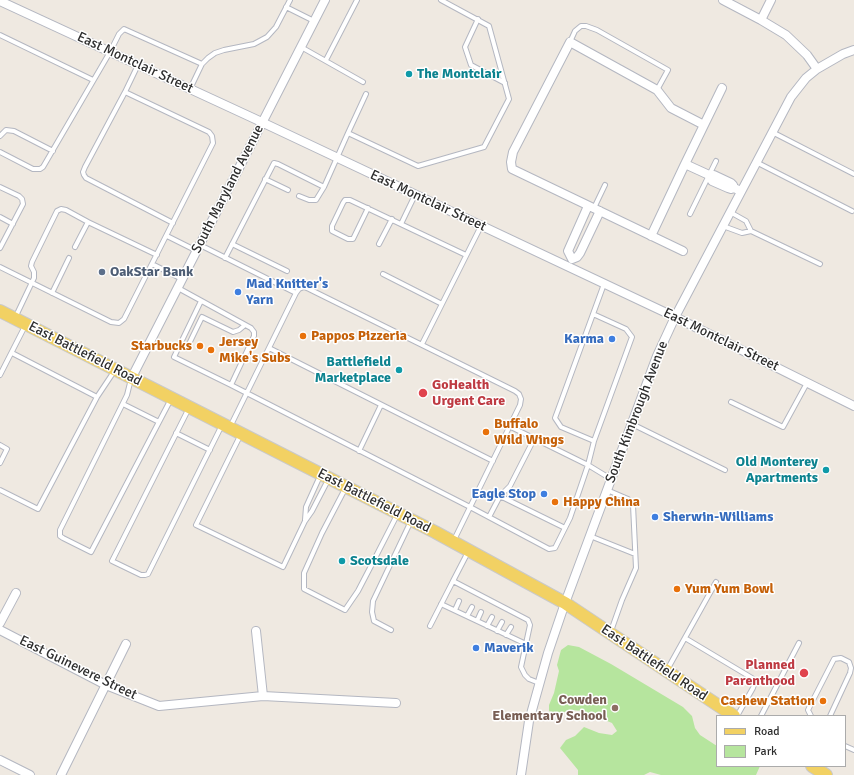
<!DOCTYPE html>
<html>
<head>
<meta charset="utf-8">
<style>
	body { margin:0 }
	#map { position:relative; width:854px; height:775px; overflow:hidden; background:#efe9e1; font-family:Signika,sans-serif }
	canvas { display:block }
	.legend { position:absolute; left:716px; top:715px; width:130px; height:52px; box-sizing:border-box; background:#fff; border:1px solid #ababab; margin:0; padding:5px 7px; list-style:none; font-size:12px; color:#2e2e2e }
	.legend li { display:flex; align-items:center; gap:8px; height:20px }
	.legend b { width:20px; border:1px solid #ababab }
</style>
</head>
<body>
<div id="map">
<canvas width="854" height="775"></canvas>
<ul class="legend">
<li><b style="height:5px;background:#f2d163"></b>Road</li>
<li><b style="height:11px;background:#b6e59e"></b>Park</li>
</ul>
</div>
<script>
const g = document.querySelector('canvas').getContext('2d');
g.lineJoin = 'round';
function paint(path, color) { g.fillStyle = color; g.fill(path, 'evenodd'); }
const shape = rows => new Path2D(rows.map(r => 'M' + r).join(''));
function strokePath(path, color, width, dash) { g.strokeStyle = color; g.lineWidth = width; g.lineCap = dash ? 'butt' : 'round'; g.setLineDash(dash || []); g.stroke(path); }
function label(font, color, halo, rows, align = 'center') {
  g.font = font + ' Signika,sans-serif'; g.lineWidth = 3; g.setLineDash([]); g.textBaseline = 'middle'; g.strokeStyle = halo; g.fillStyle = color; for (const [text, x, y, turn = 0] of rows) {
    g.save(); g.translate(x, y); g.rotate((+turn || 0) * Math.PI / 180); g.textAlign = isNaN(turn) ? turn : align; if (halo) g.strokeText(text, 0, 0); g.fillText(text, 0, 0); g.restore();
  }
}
paint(shape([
	[568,645,579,647,611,664,683,707,692,716,695,728,700,735,717,746,717,766,760,766,756,775,661,775,650,772,644,775,578,775,578,770,560,748,566,740,575,736,584,727,599,733,612,735,617,731,612,723,583,711,571,710,558,714,549,711,549,705,554,693,559,671,557,665,561,650]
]), '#b6e59e');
const lane = shape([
	[286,7,314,21],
	[478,19,465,47,471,65,505,83],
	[0,35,93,80],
	[570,42,575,31,581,26,586,26,597,30,668,70,657,90],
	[301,47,363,82],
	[326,60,357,0],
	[190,89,202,64,208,58,215,53,224,50,254,44,267,37,276,27,290,0],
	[125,92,85,167,83,172,84,175,86,178,173,223],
	[772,132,854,174],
	[348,133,366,94],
	[0,136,6,130,14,131,53,151],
	[0,152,33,169,40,169,43,167,110,52,119,34,124,29,202,64],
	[756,162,852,211],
	[265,179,288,190],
	[0,187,19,196,22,199,23,204,0,248],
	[299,196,309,200,316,200,324,187],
	[368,208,353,239,348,239,332,231,332,226,343,203,345,200,350,200,466,255],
	[594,208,605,185],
	[730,212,746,221,751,231],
	[690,214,716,161],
	[0,217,13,224],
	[401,224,415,195],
	[723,226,742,233,751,231,820,264],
	[167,236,197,251],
	[232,244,287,271],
	[379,244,392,219],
	[200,245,296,293],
	[75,247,88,222,157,255],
	[225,258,274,163,278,164,324,187,348,133,418,166,484,147,509,99,489,26,441,0],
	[152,264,182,279],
	[0,267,111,322,119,323,124,319,213,143,212,136,209,132,125,92,138,65],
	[383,274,442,304],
	[178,288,251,328,254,332,254,336,231,385,470,507,549,549,555,548,570,518,588,465,594,441,561,427,555,418,604,284],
	[52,293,69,258],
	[201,301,174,357,231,385],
	[593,314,626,329,632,337,594,441],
	[15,318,34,278,34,272,31,266,32,262,57,211,61,209,66,210,88,222],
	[422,344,481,226],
	[178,348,187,348,202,317,233,332,239,330,245,325],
	[269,348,493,461],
	[12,353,97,397],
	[0,375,25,326],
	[131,379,127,395,60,530,60,536,63,538,91,552,171,399],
	[731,402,783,427,807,383],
	[123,404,159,422],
	[189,408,112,561,141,575,145,575,148,574,222,425],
	[632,424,725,470],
	[509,426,588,465,611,479],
	[230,427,296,293,299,289,304,287,309,289,515,391,519,394,521,399,520,405,454,540],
	[176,433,210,450],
	[241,434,196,525,283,567,305,521,312,511,328,480],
	[0,445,7,449,0,463],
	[359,451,381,405],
	[346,487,322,533,304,573,304,589,345,610,358,591,371,566,397,515],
	[0,490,38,509,97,397,115,370],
	[607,490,628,499,633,505,636,568,622,600,611,631],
	[500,496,565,528],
	[489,517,500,496,510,486,534,439],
	[305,520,306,507,320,476],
	[590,536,635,554],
	[468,552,453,581,528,620,530,625,521,667,525,675,529,679,539,683],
	[441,604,526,644],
	[455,610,459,601],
	[467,616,472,607],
	[477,621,481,612],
	[430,626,453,581],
	[487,626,492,617],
	[391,630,374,621,372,612,373,601,411,521],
	[497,631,502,622],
	[506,635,511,627],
	[685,638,752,678,755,681,753,688,737,716],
	[667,670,716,582],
	[761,716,799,643],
	[811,716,808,710,811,704,834,659,841,658,849,662,851,668,850,673,830,716],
	[845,746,854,750]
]);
const street = shape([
	[723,0,761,20,786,35,807,55,817,69],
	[0,1,253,118,675,317,854,406],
	[761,20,771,0],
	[685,164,722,88],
	[709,175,712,181,728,188,731,189,734,188],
	[651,236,685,164,709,175,714,175,731,183,733,185,734,188,741,191],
	[683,251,512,169,511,162,513,152,570,42,657,90,671,108,704,125],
	[572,259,568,251,588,206],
	[572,259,577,257,580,253,600,211],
	[131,379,325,0],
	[0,623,16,593],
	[0,630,106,685,159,706,263,696,396,703],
	[256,631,263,696],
	[0,760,30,775],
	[61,775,126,644],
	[521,775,529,721,548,653,565,603,657,356,675,317,791,97,806,78,817,69,843,54,854,50]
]);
const primary = shape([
	[0,311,435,532,565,603,734,716],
	[812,766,826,775]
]);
strokePath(lane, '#b4b7c1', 6);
strokePath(street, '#b4b7c1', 10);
strokePath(primary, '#c9c9c9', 14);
strokePath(lane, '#fff', 4);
strokePath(street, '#fff', 8);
strokePath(primary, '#f2d163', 12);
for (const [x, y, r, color] of [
	[409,74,4,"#0f9aa8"],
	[102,272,4,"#5c6f8a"],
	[238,292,4,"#3f7fe0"],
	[303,336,4,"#e8710a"],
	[612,339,4,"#3f7fe0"],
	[200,346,4,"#e8710a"],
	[211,350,4,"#e8710a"],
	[399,370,4,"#0f9aa8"],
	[423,393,5,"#e0444e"],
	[486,432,4,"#e8710a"],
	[826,470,4,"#0f9aa8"],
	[544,494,4,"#3f7fe0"],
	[555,502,4,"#e8710a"],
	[655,517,4,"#3f7fe0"],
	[342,561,4,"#0f9aa8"],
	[677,589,4,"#e8710a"],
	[476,648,4,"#3f7fe0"],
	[804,673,5,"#e0444e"],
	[823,701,4,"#e8710a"],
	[615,708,4,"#8d6e63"]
]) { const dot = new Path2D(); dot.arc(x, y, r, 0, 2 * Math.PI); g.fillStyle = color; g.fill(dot); strokePath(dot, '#fff', 1.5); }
label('14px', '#2e2e2e', '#fff', [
	["East Montclair Street",135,63,25],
	["South Maryland Avenue",228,189,-63],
	["East Montclair Street",428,201,25],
	["East Montclair Street",721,340,26],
	["East Battlefield Road",85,354,27],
	["South Kimbrough Avenue",637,412,-69],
	["East Battlefield Road",374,501,27],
	["East Battlefield Road",654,663,34],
	["East Guinevere Street",78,668,26]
]);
label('bold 14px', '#0d838f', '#fff', [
	["The Montclair",417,74],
	["Battlefield",391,362,"right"],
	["Marketplace",391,378,"right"],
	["Old Monterey",818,462,"right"],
	["Apartments",818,478,"right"],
	["Scotsdale",350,561]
], 'left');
label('bold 14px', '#4e5e75', '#fff', [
	["OakStar Bank",110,272]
], 'left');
label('bold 14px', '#366cbe', '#fff', [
	["Mad Knitter's",246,284],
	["Yarn",246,300],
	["Karma",604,339,"right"],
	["Eagle Stop",536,494,"right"],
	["Sherwin-Williams",663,517],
	["Maverik",484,648]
], 'left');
label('bold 14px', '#c56008', '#fff', [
	["Pappos Pizzeria",311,336],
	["Jersey",219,342],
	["Mike's Subs",219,358],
	["Starbucks",192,346,"right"],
	["Buffalo",494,424],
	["Wild Wings",494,440],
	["Happy China",563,502],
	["Yum Yum Bowl",685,589],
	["Cashew Station",815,701,"right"]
], 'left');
label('bold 14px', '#be3a42', '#fff', [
	["GoHealth",432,385],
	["Urgent Care",432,401],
	["Planned",795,665,"right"],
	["Parenthood",795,681,"right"]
], 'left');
label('bold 14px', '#785e54', '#fff', [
	["Cowden",607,700],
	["Elementary School",607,716]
], 'right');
</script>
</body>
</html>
